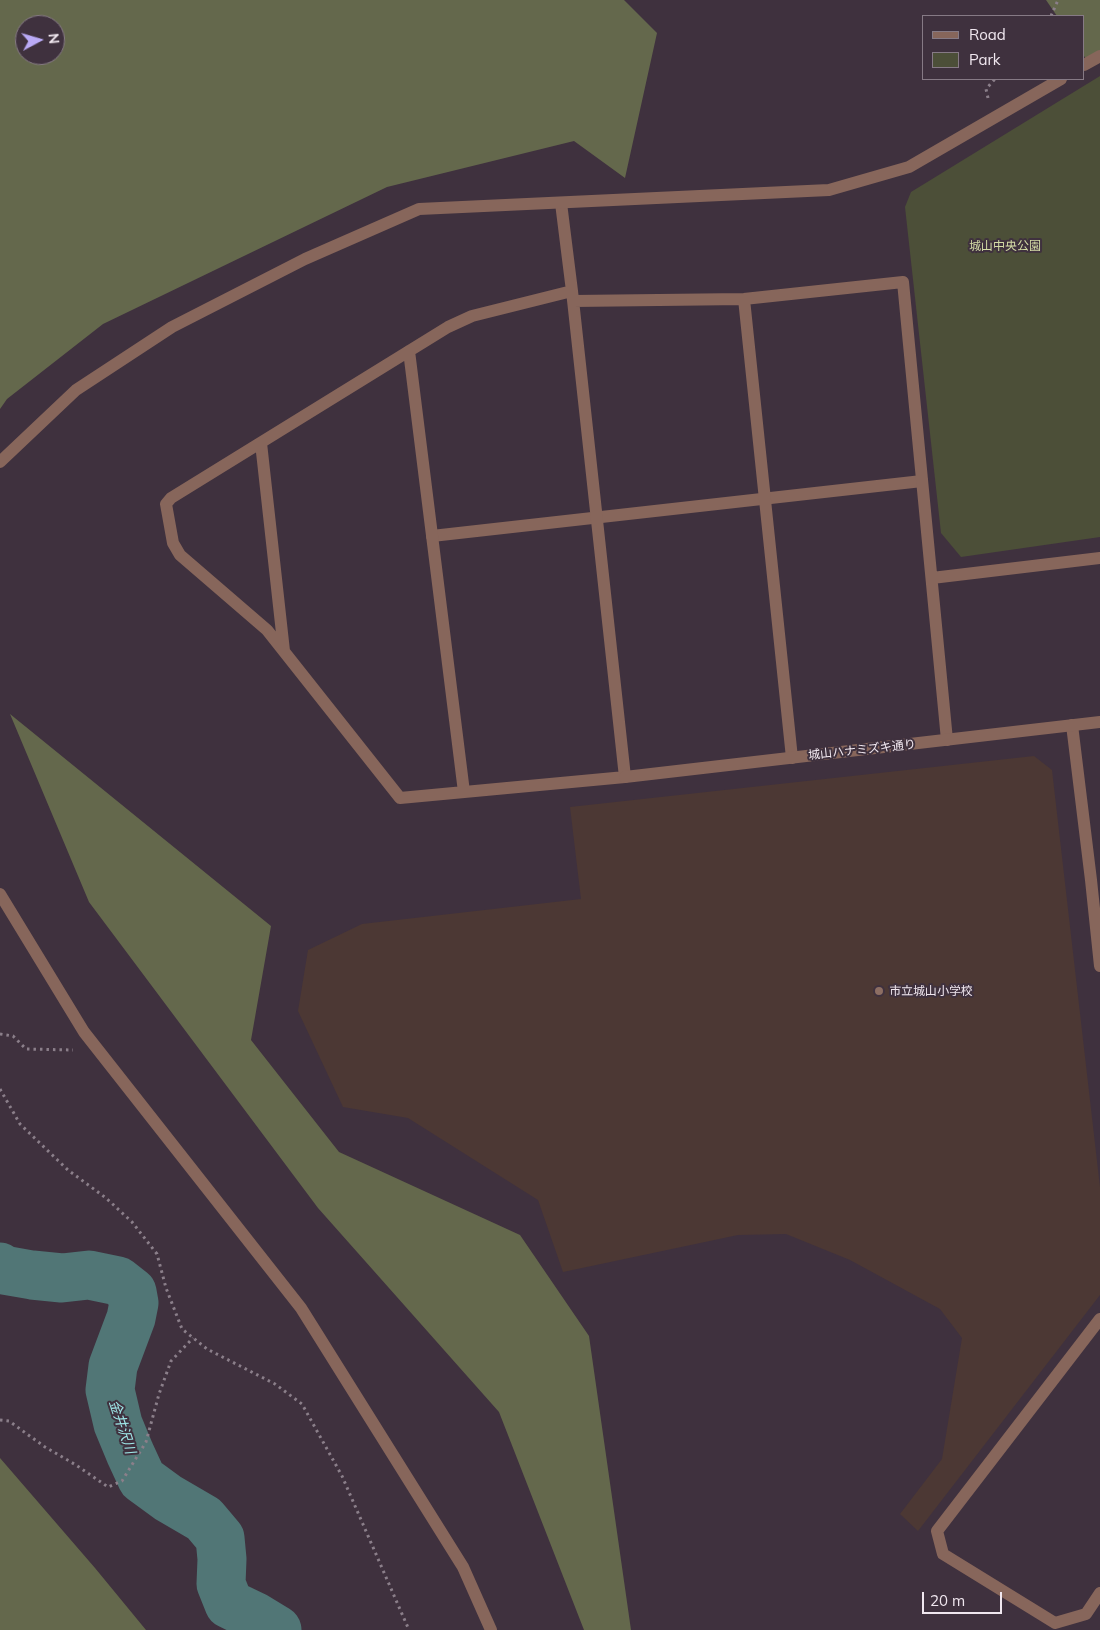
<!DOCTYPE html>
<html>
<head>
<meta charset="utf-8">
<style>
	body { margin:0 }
	#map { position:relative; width:1100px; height:1630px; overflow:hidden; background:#3f313e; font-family:Mulish,sans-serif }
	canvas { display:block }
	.legend { position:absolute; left:922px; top:15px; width:162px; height:65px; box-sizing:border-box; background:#3f313e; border:1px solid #867a85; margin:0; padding:6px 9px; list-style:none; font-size:15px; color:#f0e7ef }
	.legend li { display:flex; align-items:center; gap:10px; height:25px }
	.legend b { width:25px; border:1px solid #867a85 }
	.north { position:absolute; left:15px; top:15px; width:50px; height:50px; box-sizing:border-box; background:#3f313e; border:1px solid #867a85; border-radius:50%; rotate:84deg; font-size:14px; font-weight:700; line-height:20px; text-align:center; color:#f0e7ef }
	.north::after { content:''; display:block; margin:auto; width:18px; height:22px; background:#baaaf6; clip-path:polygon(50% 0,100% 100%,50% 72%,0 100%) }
	.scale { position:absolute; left:922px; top:1592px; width:80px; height:22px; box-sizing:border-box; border:2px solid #f0e7ef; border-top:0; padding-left:6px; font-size:15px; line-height:18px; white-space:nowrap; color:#f0e7ef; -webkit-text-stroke:4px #3f313e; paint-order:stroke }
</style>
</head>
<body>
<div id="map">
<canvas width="1100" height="1630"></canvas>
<ul class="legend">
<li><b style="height:6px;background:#87665b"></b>Road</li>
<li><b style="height:14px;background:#4c4f38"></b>Park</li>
</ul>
<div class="north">N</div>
<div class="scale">20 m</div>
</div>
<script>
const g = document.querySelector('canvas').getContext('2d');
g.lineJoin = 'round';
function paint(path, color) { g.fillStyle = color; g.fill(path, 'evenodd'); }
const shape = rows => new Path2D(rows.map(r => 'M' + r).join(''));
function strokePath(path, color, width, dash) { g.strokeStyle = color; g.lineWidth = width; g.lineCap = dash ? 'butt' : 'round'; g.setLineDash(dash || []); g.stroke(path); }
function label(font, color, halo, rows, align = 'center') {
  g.font = font + ' Mulish,"Noto Sans JP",sans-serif'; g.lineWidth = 4; g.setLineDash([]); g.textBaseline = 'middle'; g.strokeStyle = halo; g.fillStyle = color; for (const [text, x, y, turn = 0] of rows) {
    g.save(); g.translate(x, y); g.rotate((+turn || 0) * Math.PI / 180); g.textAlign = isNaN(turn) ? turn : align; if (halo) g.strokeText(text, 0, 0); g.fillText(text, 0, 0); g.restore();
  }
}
paint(shape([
	[1034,756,1052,770,1100,1187,1100,1295,918,1531,900,1514,942,1459,962,1338,940,1309,850,1260,786,1234,738,1235,563,1272,538,1200,408,1118,343,1107,298,1011,308,950,362,924,581,899,570,807]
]), '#4c3834');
paint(shape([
	[1100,76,1100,537,961,557,941,533,905,207,911,192]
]), '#4c4f38');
paint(shape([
	[0,0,624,0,657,33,625,178,574,141,387,187,103,324,7,399,0,409],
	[25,25,55,25,55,55,25,55],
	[1046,0,1100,0,1100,61,1089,64,1084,56,1084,16,1057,16],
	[10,714,271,926,251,1040,339,1152,520,1235,589,1336,631,1630,584,1630,499,1412,318,1208,89,902],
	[0,1458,95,1568,146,1630,0,1630]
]), '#64684c');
strokePath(shape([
	[0,1267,4,1270,32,1275,62,1278,89,1275,118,1281,132,1292,134,1303,131,1318,113,1366,110,1390,118,1424,130,1453,142,1479,168,1498,204,1519,220,1538,222,1559,221,1584,229,1604,254,1616,277,1630]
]), '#517676', 49);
strokePath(shape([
	[1051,16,1058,0],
	[988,98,986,89,995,79],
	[0,1034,13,1036,26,1049,73,1050],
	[0,1089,20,1124,68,1170,106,1198,132,1222,157,1254,166,1288,182,1329,207,1349,275,1384,302,1404,342,1476,409,1630],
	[0,1420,9,1421,45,1447,76,1465,108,1487,122,1481,146,1442,159,1394,171,1361,193,1338]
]), '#8b7f8a', 3, [2.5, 4]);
strokePath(shape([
	[432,536,922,481]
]), '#87665b', 12);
strokePath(shape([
	[561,203,572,291,625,777,400,798,267,630,180,555,173,543,166,504,171,498,448,327,472,316,572,291],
	[744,299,792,758],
	[573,301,744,299,903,282,947,740],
	[409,351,464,792],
	[261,443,284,651],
	[932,578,1100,558],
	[1072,725,1091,880,1100,966],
	[1100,1319,937,1531,943,1554,1055,1623,1086,1614,1100,1593]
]), '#87665b', 12);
strokePath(shape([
	[1084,65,1100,56],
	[0,462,76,390,172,327,305,259,419,209,829,190,909,167,1061,79],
	[625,777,1100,722],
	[0,894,84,1032,301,1308,463,1567,491,1630]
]), '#87665b', 12);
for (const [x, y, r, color] of [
	[879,991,5,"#8d6e63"]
]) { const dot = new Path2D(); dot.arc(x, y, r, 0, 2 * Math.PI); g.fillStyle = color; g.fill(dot); strokePath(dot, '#3f313e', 2); }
label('12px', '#d4dca6', '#3f313e', [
	["城山中央公園",1005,246]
]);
label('12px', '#f0e7ef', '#3f313e', [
	["城山ハナミズキ通り",862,750,-6]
]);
label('12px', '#f0e7ef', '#3f313e', [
	["市立城山小学校",889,991]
], 'left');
label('italic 14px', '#9ee6e7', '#3f313e', [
	["金井沢川",122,1427,72]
]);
</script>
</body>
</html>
